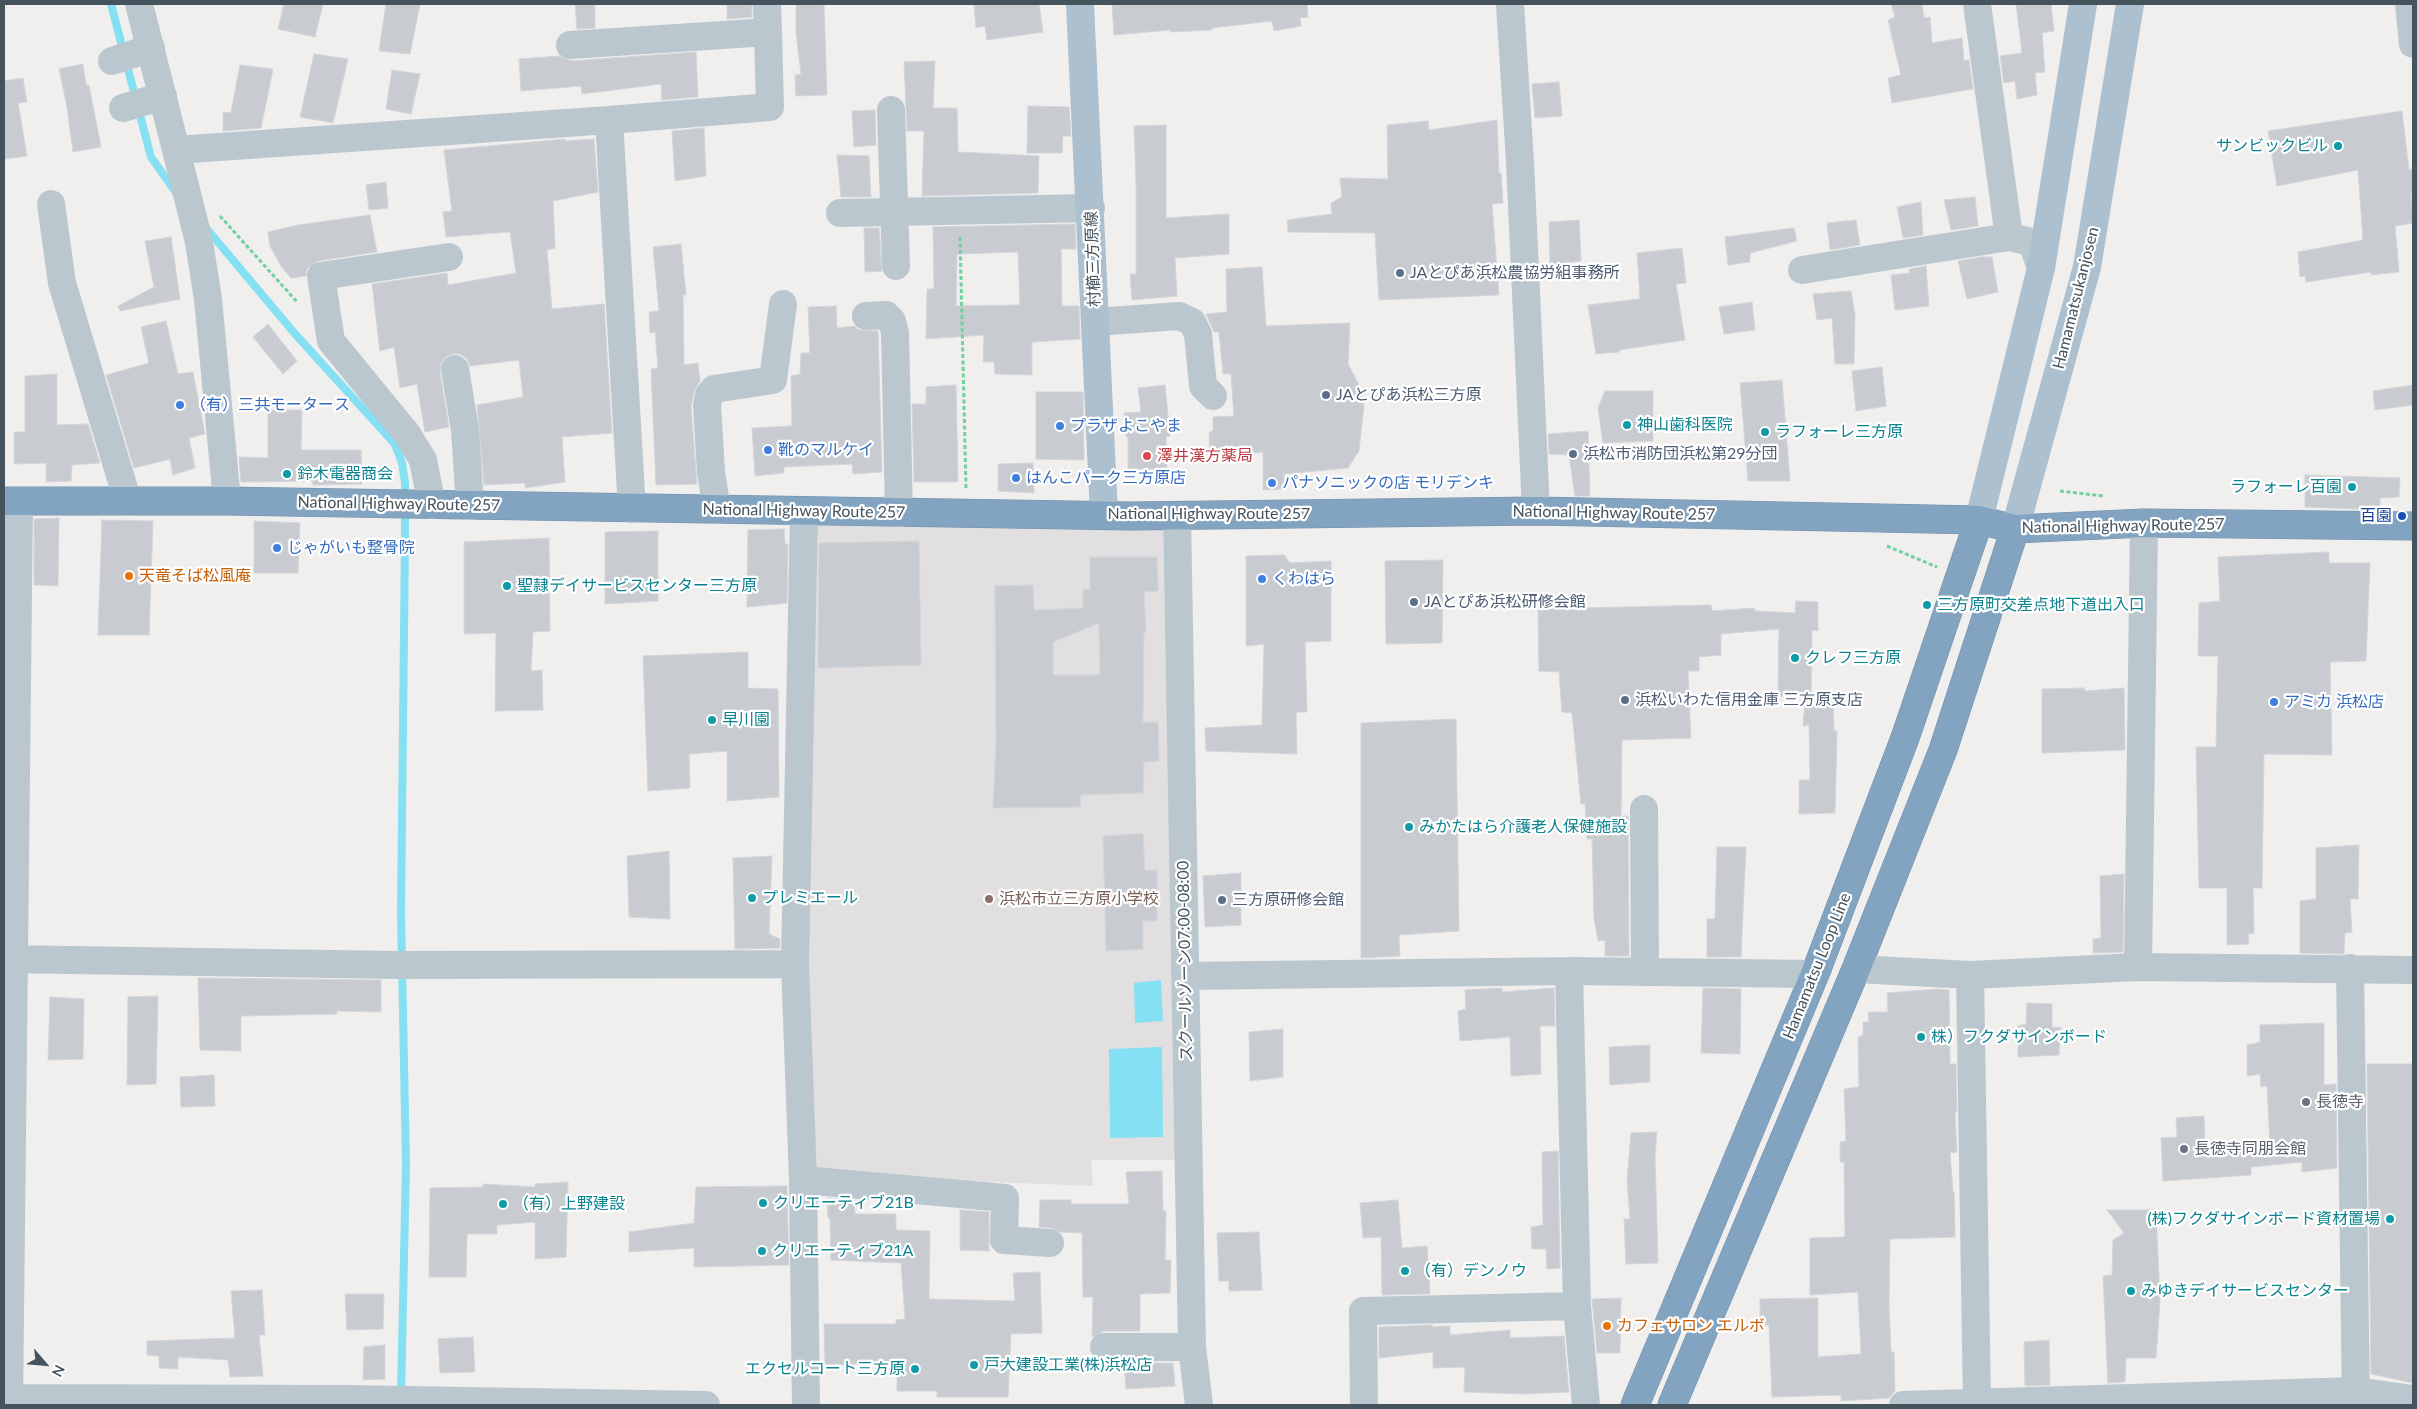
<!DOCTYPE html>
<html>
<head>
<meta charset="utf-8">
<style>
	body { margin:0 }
	#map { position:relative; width:2417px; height:1409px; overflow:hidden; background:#f1eeee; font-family:Lato,sans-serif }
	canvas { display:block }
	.frame { position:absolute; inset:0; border:5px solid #45535d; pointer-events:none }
	.north { position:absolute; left:20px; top:1339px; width:50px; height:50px; -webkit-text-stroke:4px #fff; paint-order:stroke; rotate:117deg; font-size:14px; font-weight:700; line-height:20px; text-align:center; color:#45535d }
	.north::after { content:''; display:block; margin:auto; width:18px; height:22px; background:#45535d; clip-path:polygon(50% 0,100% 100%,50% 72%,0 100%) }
</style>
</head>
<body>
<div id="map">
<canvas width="2417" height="1409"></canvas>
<div class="frame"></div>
<div class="north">N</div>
</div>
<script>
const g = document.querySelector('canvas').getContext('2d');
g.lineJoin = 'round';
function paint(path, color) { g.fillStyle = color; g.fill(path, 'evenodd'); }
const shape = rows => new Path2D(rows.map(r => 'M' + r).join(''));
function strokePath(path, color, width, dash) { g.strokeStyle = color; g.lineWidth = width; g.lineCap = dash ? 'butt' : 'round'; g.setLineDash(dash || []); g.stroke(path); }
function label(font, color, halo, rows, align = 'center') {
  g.font = font + ' Lato,"Noto Sans JP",sans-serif'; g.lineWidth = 4.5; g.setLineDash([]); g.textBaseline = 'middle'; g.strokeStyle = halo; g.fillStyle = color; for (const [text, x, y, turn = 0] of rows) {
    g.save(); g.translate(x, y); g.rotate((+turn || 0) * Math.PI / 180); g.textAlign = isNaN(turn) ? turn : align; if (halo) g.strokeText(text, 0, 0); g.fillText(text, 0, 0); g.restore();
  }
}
paint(shape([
	[814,524,1163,529,1170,852,1182,1160,1091,1160,1093,1186,813,1175,804,945]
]), '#e2dfe0');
paint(shape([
	[1161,980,1163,1021,1135,1023,1134,983],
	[1162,1047,1163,1137,1110,1138,1109,1049]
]), '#84e0f2');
strokePath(shape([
	[111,4,151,157,177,194],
	[206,228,296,335,395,444,402,463,405,483,405,539,401,914,406,1164,401,1396]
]), '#84e0f2', 8);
const building = shape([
	[284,4,323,4,315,37,278,29,284,4],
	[386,4,420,4,410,54,379,51,386,4],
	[575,4,595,4,595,28,577,29,575,4],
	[727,4,752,4,752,17,727,19,727,4],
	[796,4,824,4,827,95,796,96,795,75,801,74,796,33,796,4],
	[974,4,1039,4,1043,32,987,40,985,26,976,28,974,4],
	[1112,4,1307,4,1308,17,1300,18,1301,26,1274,31,1272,21,1212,28,1212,30,1171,32,1171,30,1114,35,1112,4],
	[1891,4,1922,4,1924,18,1930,17,1932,43,1962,38,1964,61,1969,60,1973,89,1892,103,1888,78,1901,75,1888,20,1895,17,1891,4],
	[2016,4,2051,4,2054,31,2042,33,2045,72,2035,73,2037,95,2017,99,2015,81,2004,83,2000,56,2022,53,2016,4],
	[696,52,698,97,662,100,661,84,582,94,581,86,521,91,519,59,559,56,571,61,696,52],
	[314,54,348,59,333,123,300,117,314,54],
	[935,61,933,108,957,108,958,152,1039,156,1038,193,922,196,924,131,907,131,904,62,935,61],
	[83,64,86,85,89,85,101,147,73,152,67,107,59,69,83,64],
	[240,65,273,69,261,128,223,131,223,113,231,112,240,65],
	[392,70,420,74,411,114,386,109,392,70],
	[23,78,27,102,18,103,27,156,4,159,4,81,23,78],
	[1559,82,1562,116,1535,118,1532,84,1559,82],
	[1028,106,1069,107,1071,136,1063,136,1062,153,1027,153,1028,106],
	[875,110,876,145,854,147,852,111,875,110],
	[2402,111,2409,170,2413,169,2413,192,2411,192,2413,223,2395,226,2399,272,2371,275,2371,272,2306,282,2305,276,2300,277,2298,252,2363,240,2358,170,2277,186,2268,131,2402,111],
	[1497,120,1499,173,1501,173,1503,203,1492,204,1499,295,1379,300,1375,233,1288,232,1287,220,1332,214,1331,203,1342,197,1340,178,1388,179,1387,125,1428,121,1429,130,1497,120],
	[1166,125,1166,218,1229,214,1229,254,1175,258,1177,296,1132,300,1130,274,1136,274,1136,182,1134,126,1166,125],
	[704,128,706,176,675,181,672,131,704,128],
	[565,139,565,141,594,139,598,192,553,201,555,248,547,250,552,309,604,304,612,433,562,437,565,482,525,488,525,483,484,485,477,405,523,397,519,360,470,366,467,359,460,354,453,354,446,357,441,363,440,372,449,427,425,432,417,384,400,388,394,347,380,351,372,284,447,273,448,285,516,273,510,232,446,237,443,212,452,211,444,150,565,139],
	[837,155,869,156,871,197,841,197,837,155],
	[386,182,388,208,369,210,366,185,386,182],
	[1975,197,1978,226,1951,230,1944,200,1975,197],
	[1921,202,1923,235,1903,238,1897,207,1921,202],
	[370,215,377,252,318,261,307,269,306,276,291,278,281,266,270,246,268,232,298,225,370,215],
	[1579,220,1581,261,1550,265,1549,222,1579,220],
	[1856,220,1860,245,1830,250,1827,223,1856,220],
	[1075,224,1076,249,1061,249,1062,306,1079,306,1080,339,1032,342,1032,375,995,374,994,362,983,362,984,335,926,339,927,289,934,289,933,227,1075,224],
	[1018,252,1020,305,956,306,957,254,1018,252],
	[864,228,879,228,882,271,865,272,864,228],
	[1794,228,1797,241,1750,253,1750,262,1728,265,1725,237,1794,228],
	[171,237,180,299,120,311,118,306,154,287,145,241,171,237],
	[681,244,686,295,683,295,684,365,698,363,700,381,694,392,691,406,697,484,656,485,651,369,658,368,655,332,650,333,649,312,659,311,653,247,681,244],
	[1682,248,1686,283,1676,284,1685,340,1619,350,1619,352,1596,354,1588,305,1640,299,1637,253,1682,248],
	[1981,257,1992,257,1998,292,1967,299,1958,261,1981,257],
	[1926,266,1929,306,1895,310,1891,275,1910,273,1909,269,1926,266],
	[1262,267,1266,326,1350,323,1348,364,1359,385,1364,405,1359,451,1348,468,1284,474,1284,489,1263,490,1263,452,1210,458,1209,432,1213,431,1213,417,1234,416,1231,374,1223,374,1219,332,1214,332,1206,314,1227,312,1226,269,1262,267],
	[1851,291,1855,315,1854,364,1835,364,1832,318,1817,320,1813,294,1851,291],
	[1752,302,1755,330,1724,334,1719,307,1752,302],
	[836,306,837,328,854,326,859,330,878,331,882,472,853,474,852,464,784,467,784,473,755,476,752,428,792,426,791,376,800,374,801,353,810,353,808,307,836,306],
	[166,321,178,374,193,372,205,434,189,438,195,468,173,475,170,459,134,468,106,375,149,363,141,327,166,321],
	[268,324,297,361,283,374,253,337,268,324],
	[1882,367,1886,406,1856,411,1852,371,1882,367],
	[57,374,57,425,88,424,100,463,72,465,71,481,46,482,46,463,14,464,14,432,25,432,25,376,57,374],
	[1782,380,1790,481,1748,481,1740,383,1782,380],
	[956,385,958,482,914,482,912,404,926,404,926,387,956,385],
	[1165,385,1170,436,1166,437,1167,469,1128,469,1128,437,1126,437,1124,413,1141,412,1138,388,1165,385],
	[2413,385,2413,405,2375,410,2373,391,2413,385],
	[1605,391,1653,391,1653,441,1603,443,1598,408,1605,391],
	[1036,392,1083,392,1084,460,1036,459,1036,392],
	[268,410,302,410,301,450,361,450,362,484,313,485,313,481,241,482,239,457,268,458,268,410],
	[1588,431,1590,496,1575,496,1569,455,1549,454,1548,434,1588,431],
	[1033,463,1034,493,998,491,998,464,1033,463],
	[2305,475,2400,478,2399,497,2380,498,2380,510,2305,507,2305,475],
	[59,518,58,586,34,585,34,519,59,518],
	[102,520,153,521,149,635,98,635,102,520],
	[254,521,300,523,298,573,254,573,254,521],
	[784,529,785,544,788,544,787,603,747,607,748,530,784,529],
	[658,531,658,601,605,604,605,532,658,531],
	[549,538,550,631,533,632,531,671,542,670,543,710,495,711,496,633,464,634,464,542,549,538],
	[919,541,921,665,818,668,819,543,919,541],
	[2329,552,2329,563,2370,563,2366,661,2330,662,2332,755,2264,754,2262,888,2253,888,2254,933,2248,934,2249,944,2227,945,2227,888,2199,888,2196,747,2216,747,2218,656,2198,656,2199,603,2220,601,2218,557,2329,552],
	[1284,555,1290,563,1331,561,1331,641,1305,642,1307,712,1296,712,1297,754,1206,751,1205,728,1262,725,1264,644,1246,646,1246,556,1284,555],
	[1090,557,1157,557,1158,591,1144,592,1146,632,1144,632,1143,723,1158,722,1159,761,1144,762,1143,793,1080,795,1081,807,993,808,996,746,995,586,1033,585,1034,610,1083,608,1083,590,1090,589,1090,557],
	[1099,623,1100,675,1053,675,1053,642,1099,623],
	[1443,560,1442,643,1386,644,1385,561,1443,560],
	[1796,601,1818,602,1818,631,1812,630,1811,695,1778,696,1779,629,1721,634,1721,655,1699,657,1699,671,1688,671,1691,738,1622,740,1621,816,1628,816,1629,956,1605,956,1605,940,1598,941,1594,918,1592,839,1587,839,1585,804,1581,804,1572,713,1562,712,1559,672,1539,671,1538,609,1711,605,1712,611,1754,608,1755,611,1795,613,1796,601],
	[748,652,748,688,778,689,779,797,727,801,727,751,689,754,690,788,648,791,643,656,748,652],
	[2084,688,2085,691,2124,688,2125,750,2042,753,2042,689,2084,688],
	[1805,701,1833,702,1834,731,1837,731,1835,813,1799,814,1799,780,1810,780,1809,725,1803,726,1805,701],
	[1456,719,1459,931,1399,935,1400,956,1361,958,1361,723,1456,719],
	[1135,834,1143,834,1145,870,1157,870,1157,921,1143,921,1143,949,1106,951,1103,836,1135,834],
	[2359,845,2358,899,2350,899,2352,932,2345,933,2344,954,2300,953,2300,901,2316,899,2316,848,2359,845],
	[1717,847,1746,847,1741,957,1707,957,1707,919,1715,919,1717,847],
	[669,851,670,919,629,917,627,856,669,851],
	[772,856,769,934,780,939,780,948,735,949,733,858,772,856],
	[1241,873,1241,925,1205,927,1203,876,1241,873],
	[2124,874,2123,952,2093,953,2093,939,2101,938,2100,876,2124,874],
	[198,978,381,980,381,1012,337,1011,337,1014,241,1016,241,1051,200,1050,198,978],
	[1502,988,1502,992,1554,988,1555,1026,1540,1026,1541,1074,1511,1076,1510,1037,1460,1041,1458,1011,1466,1009,1465,990,1502,988],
	[1703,988,1741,989,1740,1054,1701,1053,1703,988],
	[1937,989,1949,990,1950,1064,1956,1064,1957,1112,1955,1112,1957,1152,1950,1153,1953,1192,1954,1192,1955,1237,1890,1239,1889,1304,1891,1352,1894,1352,1895,1391,1889,1398,1841,1401,1841,1395,1772,1397,1769,1325,1760,1325,1760,1299,1818,1298,1818,1357,1861,1354,1858,1292,1810,1295,1810,1238,1845,1237,1844,1162,1840,1162,1840,1142,1846,1141,1844,1089,1859,1087,1858,1037,1863,1035,1863,1022,1869,1022,1868,1012,1888,1012,1887,993,1937,989],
	[158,996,156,1084,127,1085,128,997,158,996],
	[50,997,84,999,83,1059,48,1060,50,997],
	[2027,1003,2052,1004,2052,1027,2061,1028,2059,1055,2018,1057,2018,1026,2026,1024,2027,1003],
	[2324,1023,2324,1085,2336,1084,2337,1168,2302,1172,2302,1162,2251,1167,2251,1175,2163,1181,2161,1138,2177,1137,2176,1118,2204,1116,2205,1151,2270,1146,2267,1086,2261,1087,2260,1074,2247,1076,2247,1045,2260,1042,2260,1025,2324,1023],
	[1283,1029,1283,1077,1250,1081,1249,1032,1283,1029],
	[1650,1045,1650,1082,1610,1085,1609,1047,1650,1045],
	[2367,1064,2413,1064,2413,1383,2371,1374,2367,1064],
	[214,1075,215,1106,181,1107,180,1077,214,1075],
	[1657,1132,1655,1156,1658,1263,1626,1264,1624,1219,1630,1219,1627,1180,1631,1133,1657,1132],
	[1558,1151,1560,1268,1547,1269,1546,1249,1532,1249,1531,1227,1543,1225,1542,1152,1558,1151],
	[1162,1171,1163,1211,1166,1211,1165,1260,1171,1260,1170,1293,1140,1294,1140,1331,1104,1331,1092,1337,1093,1297,1083,1297,1082,1233,1061,1232,1052,1228,1039,1227,1040,1200,1071,1200,1071,1204,1129,1204,1126,1172,1162,1171],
	[568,1182,566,1257,535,1259,535,1222,497,1225,497,1234,467,1234,466,1277,429,1277,430,1188,483,1187,483,1184,535,1187,535,1184,568,1182],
	[787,1186,789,1265,694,1267,694,1248,629,1252,629,1232,694,1223,696,1187,787,1186],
	[827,1198,854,1200,855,1214,896,1214,896,1230,930,1231,929,1299,1015,1301,1013,1273,1040,1272,1042,1333,1011,1334,1008,1397,937,1397,937,1391,897,1391,897,1363,825,1365,824,1324,896,1324,896,1320,905,1319,901,1263,831,1260,830,1218,828,1218,827,1198],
	[1398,1200,1402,1248,1427,1246,1430,1294,1382,1295,1381,1237,1363,1238,1360,1203,1398,1200],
	[960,1210,989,1212,989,1251,960,1250,960,1210],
	[2107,1210,2156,1210,2160,1301,2156,1358,2126,1358,2125,1382,2108,1383,2103,1276,2112,1275,2113,1240,2124,1233,2107,1210],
	[1259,1232,1262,1290,1229,1291,1229,1281,1219,1281,1217,1233,1259,1232],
	[262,1290,265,1335,259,1335,263,1376,230,1377,228,1360,178,1357,178,1369,159,1368,159,1356,147,1355,147,1341,235,1338,231,1291,262,1290],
	[345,1294,384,1294,383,1329,347,1330,345,1294],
	[1621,1298,1620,1353,1597,1353,1592,1299,1621,1298],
	[1432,1325,1433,1327,1450,1326,1450,1335,1510,1330,1510,1338,1564,1336,1569,1392,1524,1394,1464,1392,1465,1367,1433,1368,1433,1352,1379,1358,1379,1327,1432,1325],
	[473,1337,475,1372,440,1373,438,1339,473,1337],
	[2049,1340,2050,1385,2025,1386,2024,1342,2049,1340],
	[385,1345,385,1379,363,1380,364,1347,385,1345],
	[1124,1363,1173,1363,1175,1386,1126,1389,1124,1363]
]);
paint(building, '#c8ccd1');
strokePath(building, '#d2d5da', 1);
const highway = shape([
	[4,501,227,501,1131,516,1536,511,1979,520,2015,529,2144,523,2413,526],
	[1635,1405,1815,974,1905,738,1979,520],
	[1672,1405,1856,969,1943,750,2015,529]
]);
strokePath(highway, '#6e8fac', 29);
strokePath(shape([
	[220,216,298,303],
	[960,237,966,488],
	[2060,491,2104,496],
	[1887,546,1937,567]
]), '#6fd29c', 3, [4, 2.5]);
strokePath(shape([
	[139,4,176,150,609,120,770,107,768,32,570,45],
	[767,4,768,32],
	[1510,4,1520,162,1536,511],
	[1977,4,2009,237,2032,242,2041,268],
	[2409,4,2413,44],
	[112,61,151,48],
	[123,108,163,96],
	[891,110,896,266],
	[609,120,632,509],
	[176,150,199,242,208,299,227,501],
	[51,204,62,283,128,502],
	[840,213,1091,208],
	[1802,270,2009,237],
	[866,316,886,315,892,321,895,333,899,513],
	[1096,322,1179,316,1192,322,1198,334,1203,386,1213,396],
	[455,369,465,430,470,506],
	[432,505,423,460,407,434,331,341,321,276,449,257],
	[717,510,711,472,707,405,709,395,714,389,773,380,783,304],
	[804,512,795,964,803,1180,806,1405],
	[1177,516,1192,1347,1199,1405],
	[1644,809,1645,971],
	[4,959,398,965,795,964],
	[2138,967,2144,523],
	[2350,968,2356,1405],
	[1856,969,1970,975,2138,967,2413,970],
	[1569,971,1577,1306,1586,1405],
	[1970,975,1977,1405],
	[1185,976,1569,971,1815,974],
	[803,1180,1005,1198,1004,1240,1050,1243],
	[1104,1347,1192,1347],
	[4,1398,346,1399,706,1405],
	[9,1405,19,502],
	[1364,1405,1363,1311,1577,1306],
	[1903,1405,2356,1391,2413,1399]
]), '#bbc7ce', 28);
strokePath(shape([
	[1080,4,1104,515],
	[1979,520,2041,268,2083,4],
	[2015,529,2087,267,2130,4]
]), '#acc0cf', 28);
strokePath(highway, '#83a4c1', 28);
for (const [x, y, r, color] of [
	[2338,146,5,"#0f9aa8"],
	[1400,273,5,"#5c6f8a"],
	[1326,395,5,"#5c6f8a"],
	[180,405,5,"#3f7fe0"],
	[1627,425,5,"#0f9aa8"],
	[1060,426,5,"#3f7fe0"],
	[1765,432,5,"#0f9aa8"],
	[768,450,5,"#3f7fe0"],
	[1573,454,5,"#5c6f8a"],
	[1147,456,5,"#e0444e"],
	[287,474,5,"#0f9aa8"],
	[1016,478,5,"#3f7fe0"],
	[1272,483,5,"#3f7fe0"],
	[2352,487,5,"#0f9aa8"],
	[2402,516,5,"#1a4fb4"],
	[277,548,5,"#3f7fe0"],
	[129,576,5,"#e8710a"],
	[1262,579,5,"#3f7fe0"],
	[507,586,5,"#0f9aa8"],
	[1414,602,5,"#5c6f8a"],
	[1927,605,5,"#0f9aa8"],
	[1795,658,5,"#0f9aa8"],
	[1625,700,5,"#5c6f8a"],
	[2274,702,5,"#3f7fe0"],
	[712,720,5,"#0f9aa8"],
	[1409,827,5,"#0f9aa8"],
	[752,898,5,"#0f9aa8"],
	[989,899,5,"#8d6e63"],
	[1222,900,5,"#5c6f8a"],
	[1921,1037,5,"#0f9aa8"],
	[2306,1102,5,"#6b7280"],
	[2184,1149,5,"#6b7280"],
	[763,1203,5,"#0f9aa8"],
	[503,1204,5,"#0f9aa8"],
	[2390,1219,5,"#0f9aa8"],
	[762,1251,5,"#0f9aa8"],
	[1405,1271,5,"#0f9aa8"],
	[2131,1291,5,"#0f9aa8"],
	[1607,1326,5,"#e8710a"],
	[974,1365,5,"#0f9aa8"],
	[915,1369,5,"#0f9aa8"]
]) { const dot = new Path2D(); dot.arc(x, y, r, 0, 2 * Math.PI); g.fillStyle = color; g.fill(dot); strokePath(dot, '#fff', 2); }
label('16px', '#0d838f', '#fff', [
	["サンビックビル",2328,146,"right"],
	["神山歯科医院",1637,425],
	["ラフォーレ三方原",1775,432],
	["鈴木電器商会",297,474],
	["ラフォーレ百園",2342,487,"right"],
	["聖隷デイサービスセンター三方原",517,586],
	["三方原町交差点地下道出入口",1937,605],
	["クレフ三方原",1805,658],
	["早川園",722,720],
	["みかたはら介護老人保健施設",1419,827],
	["プレミエール",762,898],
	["株）フクダサインボード",1931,1037],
	["クリエーティブ21B",773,1203],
	["（有）上野建設",513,1204],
	["(株)フクダサインボード資材置場",2380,1219,"right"],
	["クリエーティブ21A",772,1251],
	["（有）デンノウ",1415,1271],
	["みゆきデイサービスセンター",2141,1291],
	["戸大建設工業(株)浜松店",984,1365],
	["エクセルコート三方原",905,1369,"right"]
], 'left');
label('16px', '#45535d', '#fff', [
	["村櫛三方原線",1093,259,-92],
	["Hamamatsukanjosen",2076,298,-76],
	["National Highway Route 257",399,504,1],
	["National Highway Route 257",804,511,1],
	["National Highway Route 257",1614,513,1],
	["National Highway Route 257",1209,514],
	["National Highway Route 257",2123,526,-1],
	["スクールゾーン07:00-08:00",1185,961,-91],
	["Hamamatsu Loop Line",1817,966,-68]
]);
label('16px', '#4e5e75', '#fff', [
	["JAとぴあ浜松農協労組事務所",1410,273],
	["JAとぴあ浜松三方原",1336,395],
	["浜松市消防団浜松第29分団",1583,454],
	["JAとぴあ浜松研修会館",1424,602],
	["浜松いわた信用金庫 三方原支店",1635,700],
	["三方原研修会館",1232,900]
], 'left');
label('16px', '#366cbe', '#fff', [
	["（有）三共モータース",190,405],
	["プラザよこやま",1070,426],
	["靴のマルケイ",778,450],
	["はんこパーク三方原店",1026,478],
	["パナソニックの店 モリデンキ",1282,483],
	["じゃがいも整骨院",287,548],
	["くわはら",1272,579],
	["アミカ 浜松店",2284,702]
], 'left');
label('16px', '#be3a42', '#fff', [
	["澤井漢方薬局",1157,456]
], 'left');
label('16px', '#164399', '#fff', [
	["百園",2392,516]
], 'right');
label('16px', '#c56008', '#fff', [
	["天竜そば松風庵",139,576],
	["カフェサロン エルボ",1617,1326]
], 'left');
label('16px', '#785e54', '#fff', [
	["浜松市立三方原小学校",999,899]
], 'left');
label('16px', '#5b616d', '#fff', [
	["長徳寺",2316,1102],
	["長徳寺同朋会館",2194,1149]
], 'left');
</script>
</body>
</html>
